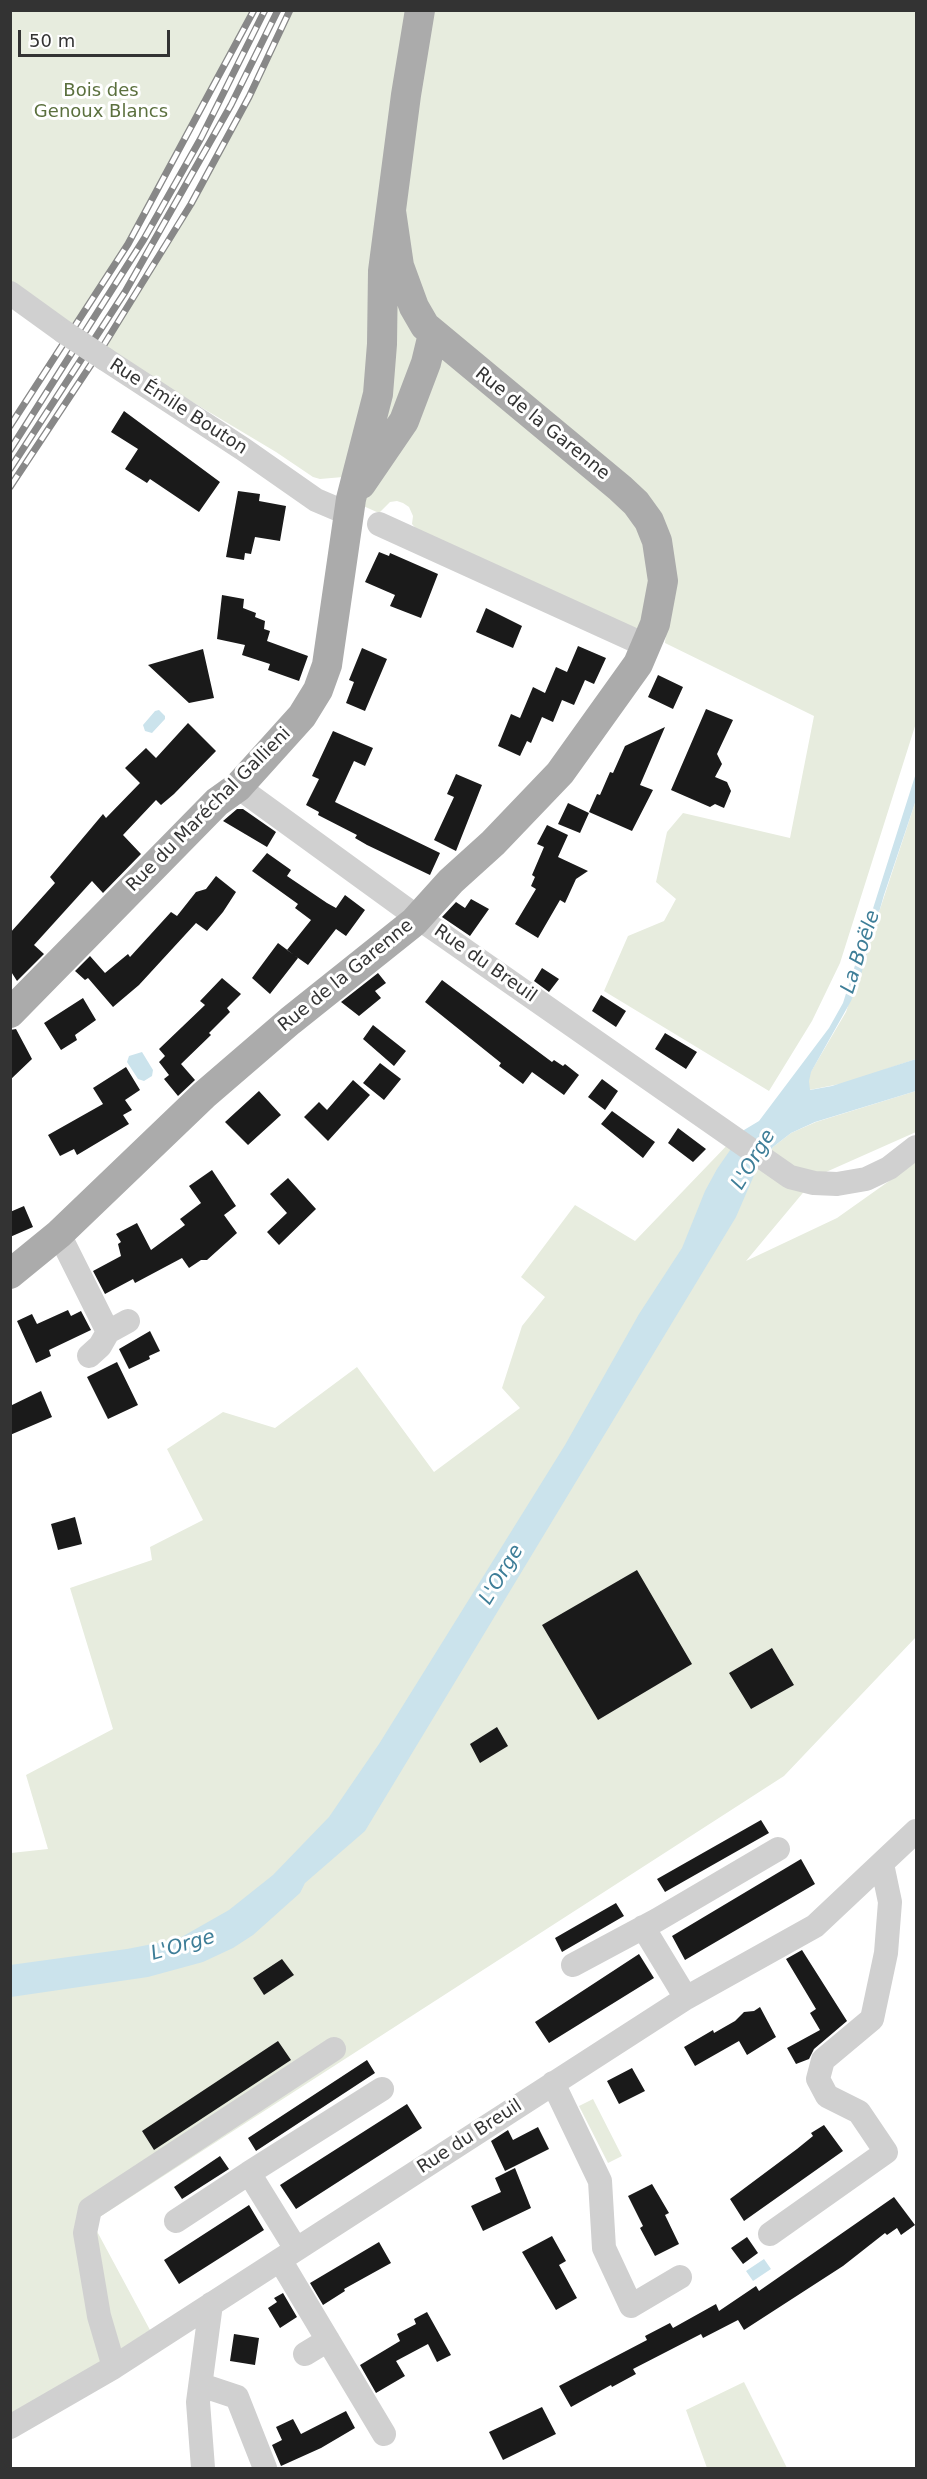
<!DOCTYPE html>
<html>
<head>
<meta charset="utf-8">
<style>
	body { margin:0 }
	#map { position:relative; width:927px; height:2479px; overflow:hidden; background:#fff; font-family:"DejaVu Sans",sans-serif }
	canvas { display:block }
	.frame { position:absolute; inset:0; border:12px solid #333; pointer-events:none }
	.scale { position:absolute; left:18px; top:30px; width:152px; height:27px; box-sizing:border-box; border:3px solid #333; border-top:0; padding-left:8px; font-size:18px; line-height:21px; white-space:nowrap; color:#333; -webkit-text-stroke:4px #fff; paint-order:stroke }
</style>
</head>
<body>
<div id="map">
<canvas width="927" height="2479"></canvas>
<div class="frame"></div>
<div class="scale">50 m</div>
</div>
<script>
const g = document.querySelector('canvas').getContext('2d');
g.lineJoin = 'round';
function paint(path, color) { g.fillStyle = color; g.fill(path, 'evenodd'); }
const shape = rows => new Path2D(rows.map(r => 'M' + r).join(''));
function strokePath(path, color, width, dash) { g.strokeStyle = color; g.lineWidth = width; g.lineCap = dash ? 'butt' : 'round'; g.setLineDash(dash || []); g.stroke(path); }
function label(font, color, halo, rows, align = 'center') {
  g.font = font + ' "DejaVu Sans",sans-serif'; g.lineWidth = 6; g.setLineDash([]); g.textBaseline = 'middle'; g.strokeStyle = halo; g.fillStyle = color; for (const [text, x, y, turn = 0] of rows) {
    g.save(); g.translate(x, y); g.rotate((+turn || 0) * Math.PI / 180); g.textAlign = isNaN(turn) ? turn : align; if (halo) g.strokeText(text, 0, 0); g.fillText(text, 0, 0); g.restore();
  }
}
paint(shape([
	[11,11,254,11,128,244,70,331,11,293],
	[290,11,916,11,916,723,840,963,812,1021,769,1091,604,991,628,936,664,921,676,899,656,882,667,832,683,813,790,838,814,716,665,643,666,631,630,629,418,531,412,524,413,516,409,507,403,503,397,501,390,502,379,513,361,505,343,477,320,479,313,477,276,452,102,348,191,204,249,97],
	[916,800,916,1059,845,1083,809,1090,809,1075,846,1012],
	[916,1091,916,1132,817,1176,746,1261,837,1218,916,1162,916,1637,784,1776,92,2222,150,2330,11,2422,11,1853,48,1849,26,1775,113,1729,70,1588,152,1560,150,1547,203,1520,167,1449,223,1412,275,1428,357,1367,434,1472,520,1408,502,1388,522,1326,545,1297,521,1277,575,1205,635,1241,734,1138,765,1159,773,1147,791,1133,816,1122],
	[593,2099,622,2156,608,2163,579,2106],
	[744,2382,787,2468,707,2468,686,2410]
]), '#e7ecde');
paint(shape([
	[159,710,165,716,165,719,152,733,145,731,143,725,155,711],
	[916,773,916,800,884,895,860,978,851,1001,811,1072,809,1081,810,1090,832,1086,916,1059,916,1091,815,1122,791,1133,773,1147,755,1173,736,1217,365,1831,305,1883,300,1893,253,1935,233,1948,203,1962,148,1977,11,1997,10,1965,127,1949,178,1939,229,1910,273,1875,329,1817,379,1744,565,1445,639,1314,682,1248,705,1191,717,1169,744,1130,759,1121,829,1028,843,1003],
	[142,1052,153,1070,152,1076,144,1081,138,1079,127,1062,129,1056],
	[764,2259,771,2269,753,2281,746,2271]
]), '#cbe3ec');
paint(shape([
	[124,411,220,482,199,512,150,479,147,483,125,469,138,449,111,432],
	[238,491,260,494,259,501,286,506,280,541,255,537,251,554,245,553,244,560,226,557],
	[379,552,389,556,390,553,438,574,421,618,390,606,395,595,365,582],
	[222,595,244,599,243,608,256,613,255,617,265,621,264,629,270,631,267,641,308,656,299,681,268,670,270,664,242,655,245,645,217,639],
	[486,608,522,626,513,648,476,632],
	[578,646,606,658,594,684,585,680,574,705,562,700,553,722,542,717,531,743,527,741,520,756,498,746,511,714,520,718,533,687,545,693,556,667,567,672],
	[362,648,387,659,365,711,346,703,354,682,349,680],
	[203,649,214,698,189,703,148,665],
	[658,675,683,687,673,709,648,697],
	[706,709,733,720,717,754,722,764,715,777,727,782,731,791,724,808,715,804,710,807,671,790],
	[188,723,216,751,174,794,161,805,156,800,123,835,141,854,103,893,92,881,34,945,44,954,17,981,10,970,10,933,55,883,50,877,103,814,106,818,140,783,125,768,146,748,156,758],
	[665,727,640,785,653,790,632,831,589,812,597,794,600,795,610,772,613,773,625,746],
	[333,731,373,748,365,766,354,761,335,802,440,853,430,875,367,845,355,838,357,835,318,815,319,812,306,805,319,779,312,776],
	[456,774,482,785,456,851,434,840,454,797,447,794],
	[568,803,589,813,580,833,558,824],
	[237,809,243,809,276,832,267,847,223,821],
	[547,825,568,835,558,857,588,871,576,879,565,903,560,900,538,938,515,924,536,889,531,886,535,877,532,875,544,847,537,844],
	[267,853,291,870,287,876,327,903,336,908,345,895,365,910,346,936,336,929,308,965,287,950,311,920,295,908,298,904,252,871],
	[216,876,236,892,223,912,207,931,196,923,139,985,113,1007,88,978,85,980,75,971,90,956,105,973,128,954,130,957,171,912,177,916,196,892,206,889],
	[471,899,489,909,470,936,442,917,456,902,465,908],
	[278,943,298,958,270,994,252,978],
	[542,968,559,979,549,992,534,981],
	[378,973,386,983,375,991,381,998,359,1016,341,1002],
	[222,978,241,994,227,1008,230,1012,209,1033,211,1035,181,1064,195,1080,178,1096,164,1079,169,1075,159,1062,165,1056,159,1049,205,1005,200,1001],
	[442,980,552,1062,554,1060,563,1066,565,1064,579,1075,564,1095,532,1072,523,1084,499,1066,501,1063,425,1002],
	[601,995,626,1011,616,1027,592,1011],
	[83,998,96,1020,75,1035,77,1040,61,1050,44,1023],
	[373,1025,406,1051,394,1066,363,1039],
	[16,1029,32,1059,10,1080,10,1030],
	[665,1033,697,1052,686,1069,655,1049],
	[380,1063,401,1079,384,1100,363,1083],
	[126,1067,140,1090,125,1100,132,1110,123,1115,129,1124,77,1155,74,1149,60,1156,48,1135,103,1104,93,1088],
	[602,1079,618,1091,605,1110,588,1097],
	[353,1080,370,1095,328,1141,304,1117,319,1102,327,1110],
	[259,1091,281,1115,248,1145,225,1122],
	[612,1111,655,1142,643,1158,601,1124],
	[678,1128,706,1149,693,1162,668,1143],
	[212,1170,236,1206,224,1215,237,1233,207,1260,201,1260,189,1268,182,1258,135,1283,133,1279,105,1294,93,1271,121,1256,118,1244,121,1242,116,1234,137,1223,151,1250,185,1225,180,1219,201,1203,189,1186],
	[288,1178,316,1209,279,1245,267,1232,287,1213,270,1194],
	[24,1206,33,1227,10,1237,10,1212],
	[68,1310,71,1316,81,1311,91,1330,49,1350,51,1356,36,1363,17,1321,32,1314,37,1324],
	[150,1331,160,1351,149,1356,150,1359,129,1369,119,1349],
	[117,1362,138,1405,108,1419,87,1377],
	[41,1391,52,1417,10,1435,10,1406],
	[75,1517,82,1544,58,1550,51,1524],
	[637,1570,692,1664,598,1720,542,1625],
	[772,1648,794,1685,751,1709,729,1673],
	[497,1727,508,1746,480,1763,470,1744],
	[761,1820,769,1833,665,1892,657,1879],
	[801,1859,815,1884,685,1960,672,1936],
	[616,1903,624,1916,562,1952,555,1938],
	[802,1950,847,2021,814,2049,809,2059,796,2064,787,2048,820,2030,810,2013,816,2009,786,1959],
	[639,1954,654,1978,549,2043,535,2022],
	[282,1959,294,1975,264,1995,253,1978],
	[760,2007,776,2037,747,2055,739,2041,695,2066,684,2047,713,2030,714,2033,735,2021,744,2012,754,2011],
	[278,2041,291,2060,154,2150,142,2131],
	[367,2060,375,2073,256,2151,248,2138],
	[632,2068,645,2091,619,2104,607,2081],
	[407,2104,422,2128,296,2209,280,2185],
	[824,2125,843,2151,744,2221,730,2199,797,2149,813,2136,811,2133],
	[538,2127,549,2149,505,2171,491,2141,508,2130,513,2140],
	[220,2156,229,2169,182,2199,174,2187],
	[515,2168,531,2208,483,2231,471,2206,501,2192,495,2178],
	[652,2184,669,2213,665,2215,679,2244,655,2256,640,2228,643,2226,628,2196],
	[894,2197,915,2225,901,2235,897,2228,887,2235,885,2233,843,2266,744,2330,738,2320,703,2338,701,2334,633,2369,636,2374,612,2387,611,2385,571,2407,559,2386,647,2340,645,2336,670,2323,673,2328,716,2304,719,2311,756,2286,759,2291],
	[249,2205,264,2230,179,2284,164,2260],
	[552,2236,566,2261,559,2265,577,2298,556,2310,522,2252],
	[747,2237,758,2253,743,2264,731,2248],
	[379,2242,391,2263,344,2289,345,2291,323,2305,310,2283],
	[283,2293,297,2317,280,2328,268,2308,277,2302,274,2298],
	[427,2312,451,2355,437,2362,428,2344,396,2361,405,2376,376,2393,360,2365,400,2341,397,2334,416,2324,414,2319],
	[234,2334,259,2338,255,2365,230,2361],
	[542,2407,556,2434,503,2460,489,2432],
	[346,2411,355,2428,321,2448,281,2466,272,2445,282,2440,276,2427,293,2419,301,2434]
]), '#1a1a1a');
strokePath(shape([
	[10,293,64,332],
	[105,359,243,449,316,500,349,514],
	[379,524,645,645],
	[238,787,417,917,790,1177,814,1183,837,1184,866,1179,889,1168,916,1147],
	[59,1234,108,1332],
	[89,1356,100,1346,108,1332,128,1321],
	[643,1927,686,1998],
	[573,1965,657,1920,778,1849],
	[553,2083,600,2181,604,2248,631,2306,680,2277],
	[249,2173,382,2089],
	[176,2221,249,2173,296,2249],
	[770,2234,886,2152,859,2112,827,2096,818,2079,823,2060,872,2019,886,1953,890,1902,882,1864],
	[280,2260,384,2434],
	[305,2354,328,2340],
	[114,2367,99,2316,85,2233,90,2209,334,2049],
	[201,2385,237,2397,265,2468],
	[10,2427,114,2367,686,1998,815,1926,916,1831],
	[203,2468,198,2402,211,2304]
]), '#d0d0d0', 24);
strokePath(shape([
	[361,484,404,421,426,363,433,334],
	[10,1013,217,802,238,787,302,716,318,690,327,665,351,499,378,394,382,344,383,271,406,95,420,10],
	[10,1274,59,1234,204,1095,290,1021,414,922,451,881,493,843,560,773,638,664,655,624,663,581,657,541,649,521,636,503,620,488,425,326,414,307,399,266,391,211]
]), '#ababab', 30);
const rail = shape([
	[10,426,128,244,254,10],
	[10,450,144,239,201,138,265,10],
	[10,469,125,292,231,105,278,10],
	[10,487,102,348,191,204,249,97,290,10]
]);
strokePath(rail, '#888', 7);
strokePath(rail, '#fff', 4.5, [14]);
strokePath(shape([
	[64,332,105,359]
]), '#d0d0d0', 24);
label('18px', '#5b703e', '#fff', [
	["Bois des",101,91],
	["Genoux Blancs",101,112]
]);
label('18px', '#333', '#fff', [
	["Rue Émile Bouton",178,407,33],
	["Rue de la Garenne",542,424,39],
	["Rue du Maréchal Gallieni",209,810,-45],
	["Rue du Breuil",485,964,35],
	["Rue de la Garenne",346,976,-39],
	["Rue du Breuil",470,2137,-33]
]);
label('italic 20px', '#3e7e98', '#fff', [
	["La Boële",861,952,-72],
	["L'Orge",754,1160,-59],
	["L'Orge",502,1575,-59],
	["L'Orge",183,1946,-16]
]);
</script>
</body>
</html>
